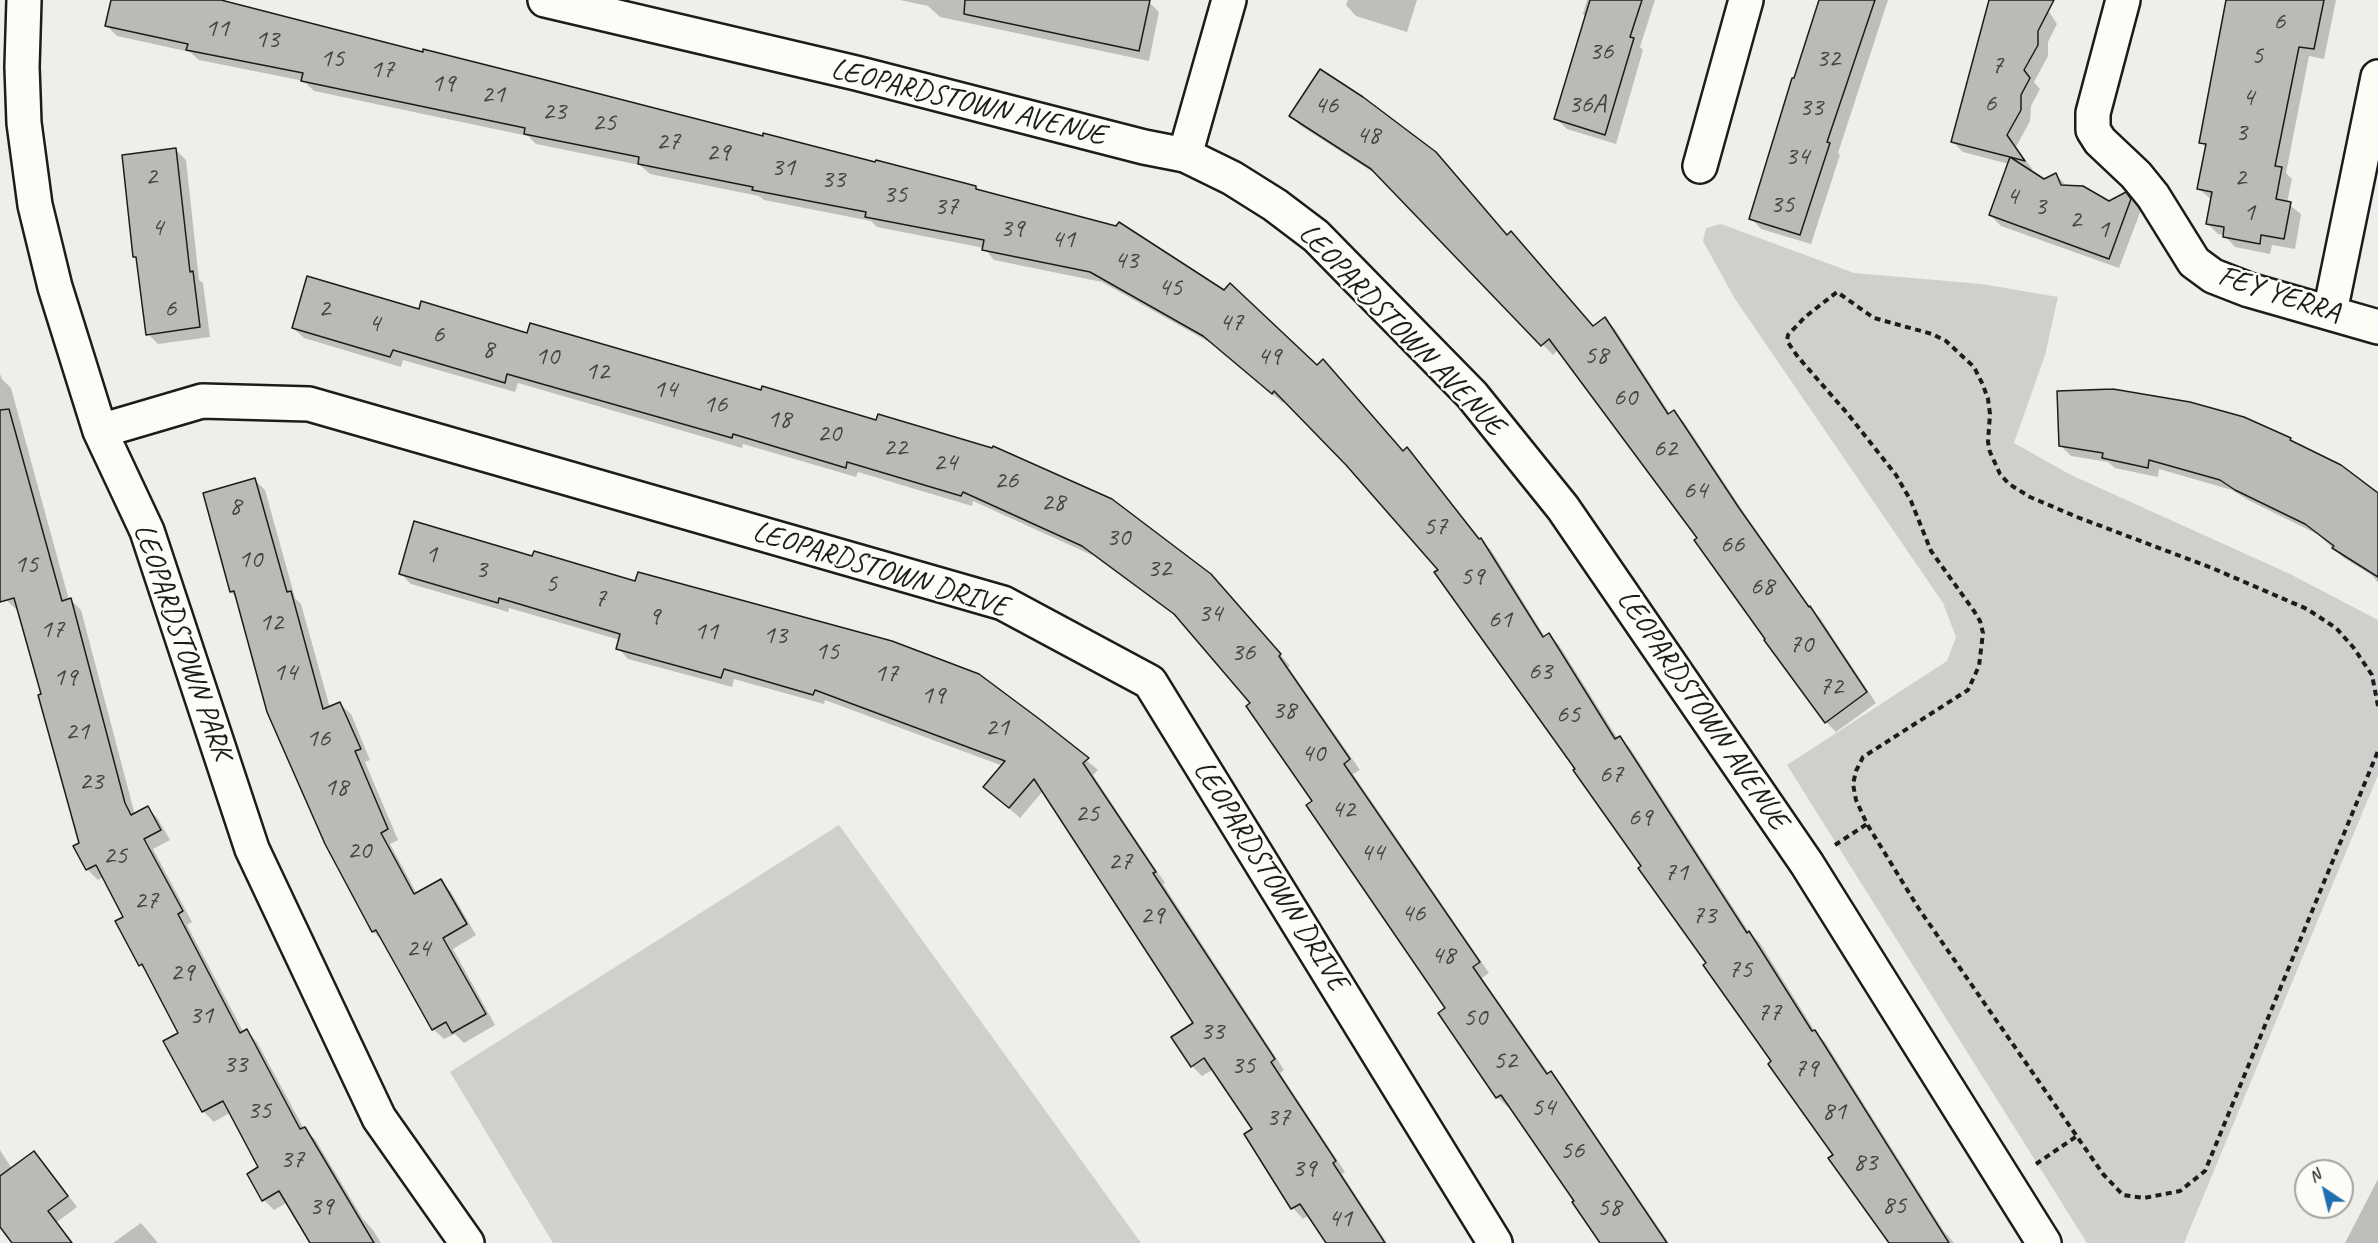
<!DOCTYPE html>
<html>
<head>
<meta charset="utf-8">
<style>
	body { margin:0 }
	#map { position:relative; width:2378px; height:1243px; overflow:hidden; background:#f0eeea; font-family:Caveat,sans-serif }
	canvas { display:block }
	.north { position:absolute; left:2294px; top:1159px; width:60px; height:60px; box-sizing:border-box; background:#fdfcf7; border:2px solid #a3a29f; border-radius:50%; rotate:325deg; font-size:16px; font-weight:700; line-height:24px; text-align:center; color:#1c1c1c }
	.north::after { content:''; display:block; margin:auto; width:21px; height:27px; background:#1f6fb2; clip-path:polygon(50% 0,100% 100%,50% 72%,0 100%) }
</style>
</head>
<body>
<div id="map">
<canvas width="2378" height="1243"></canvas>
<div class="north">N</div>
</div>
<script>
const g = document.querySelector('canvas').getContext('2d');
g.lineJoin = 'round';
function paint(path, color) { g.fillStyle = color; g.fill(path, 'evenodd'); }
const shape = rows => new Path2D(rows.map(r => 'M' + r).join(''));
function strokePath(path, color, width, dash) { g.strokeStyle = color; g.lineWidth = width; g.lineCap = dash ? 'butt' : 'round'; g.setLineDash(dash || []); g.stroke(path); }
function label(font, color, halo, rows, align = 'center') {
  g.font = font + ' Caveat,sans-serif'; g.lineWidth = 5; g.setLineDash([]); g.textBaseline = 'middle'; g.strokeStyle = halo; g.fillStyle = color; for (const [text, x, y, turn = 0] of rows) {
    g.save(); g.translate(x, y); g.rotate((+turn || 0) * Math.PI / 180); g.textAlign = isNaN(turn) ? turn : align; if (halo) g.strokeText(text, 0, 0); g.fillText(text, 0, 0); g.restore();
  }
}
paint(shape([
	[1721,224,1854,273,1982,284,2058,297,2045,355,2014,443,2071,475,2290,574,2378,620,2378,775,2184,1243,2087,1243,1787,765,1947,661,1956,637,1943,603,1735,299,1703,241,1706,228],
	[839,825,1141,1243,553,1243,450,1072]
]), '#d0cfcc');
paint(shape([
	[112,0,216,0,764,138,976,188,980,192,1317,367,1323,361,1403,452,1407,449,1417,460,1481,540,1491,550,1545,637,1549,635,1559,645,1618,739,1620,738,1630,748,1749,932,1760,943,1816,1033,1825,1042,1943,1230,1954,1243,1890,1243,1644,866,1440,570,1347,464,1285,400,1283,403,1216,346,1102,282,994,260,984,248,877,227,871,221,764,200,759,196,650,174,640,165,536,144,528,136,314,91,304,81,199,60,190,52,117,36,107,26],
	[900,0,1142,0,1149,2,1159,12,1149,61,940,17,928,6],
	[1348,0,1417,0,1407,32,1356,16,1346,5],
	[1587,0,1655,0,1640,47,1643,50,1616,144,1567,129,1556,119,1586,17,1583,14],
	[1819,0,1888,0,1838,153,1840,155,1811,244,1761,229,1751,218],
	[1990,0,2051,0,2044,4,2057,24,2048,42,2048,56,2034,82,2040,89,2031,106,2030,121,2016,147,2033,170,2025,168,2044,181,2056,175,2066,185,2109,203,2126,194,2136,205,2141,210,2119,268,2001,226,1990,215,2009,164,1963,152,1952,141],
	[2244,0,2336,0,2324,59,2309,56,2286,173,2292,179,2287,203,2301,214,2295,249,2272,245,2270,254,2235,247,2224,235,2218,234,2208,224,2212,200,2199,189,2206,148,2201,142],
	[1291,116,1508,237,1593,327,1605,319,1615,329,1670,414,1674,412,1684,422,1749,520,1812,610,1820,618,1876,703,1836,732,1826,722,1699,538,1559,349,1553,355,1382,178,1301,126],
	[175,149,186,160,199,280,203,283,210,337,158,344,148,334,138,260,135,257],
	[420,311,528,335,531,325,1221,586,1290,666,1288,667,1360,770,1353,774,1489,973,1482,978,1549,1074,1551,1073,1561,1084,1669,1243,1602,1243,1510,1106,1508,1107,1497,1097,1447,1008,1253,703,1182,621,1094,556,973,501,972,506,858,472,856,477,743,444,742,448,518,383,515,392,403,360,401,367,304,338,293,328],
	[0,374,2,379,11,388,69,600,71,600,81,610,135,815,148,808,158,819,170,840,153,849,192,922,187,925,244,1033,247,1031,257,1042,304,1129,315,1139,363,1219,373,1230,381,1243,312,1243,288,1202,274,1210,264,1200,260,1168,231,1112,214,1122,203,1111,180,1034,148,973,140,965,126,918,103,877,98,880,87,869,19,609,17,610,6,600,0,576],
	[2290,439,2296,445,2378,496,2378,583,2373,576,2344,558,2317,534,2248,500,2232,490,2159,469,2158,477,2115,468,2108,462,2071,456,2060,445],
	[255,480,265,490,295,598,301,604,330,708,340,704,351,714,370,760,365,762,398,840,390,844,417,894,441,881,451,892,476,935,453,949,495,1025,464,1043,455,1034,444,1039,433,1029,383,942,373,931,237,598,231,592],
	[400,573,1041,722,1098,770,1093,775,1165,883,1163,884,1284,1070,1280,1073,1345,1172,1342,1174,1387,1243,1327,1243,1309,1215,1303,1219,1293,1208,1246,1135,1254,1129,1214,1069,1202,1076,1192,1066,1195,1023,1043,791,1020,818,996,797,1003,766,825,700,824,704,734,679,732,687,628,659,618,648,620,640,509,608,508,612,411,584],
	[0,1150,12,1169,34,1153,44,1163,77,1207,57,1222,73,1243,14,1243,0,1225],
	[2378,1179,2378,1243,2345,1243],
	[141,1223,158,1243,113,1243]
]), '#0003');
const building = shape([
	[111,0,221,0,423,52,423,49,534,77,763,136,763,133,875,162,876,160,976,186,976,189,1116,226,1119,222,1224,290,1230,283,1317,365,1323,359,1403,451,1407,447,1479,539,1481,538,1543,637,1549,633,1615,739,1620,736,1747,933,1749,931,1812,1031,1815,1030,1949,1243,1889,1243,1828,1158,1833,1155,1768,1064,1771,1061,1703,965,1706,963,1638,868,1641,866,1573,770,1575,769,1434,572,1438,570,1346,465,1274,391,1272,394,1203,336,1090,272,982,250,984,240,865,217,866,212,752,190,753,187,638,164,639,157,524,134,525,128,301,81,303,73,186,50,188,44,105,26,111,0],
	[965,0,1150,0,1139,51,964,14,965,0],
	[1590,0,1642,0,1630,37,1634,38,1605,135,1554,119,1590,0],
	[1819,0,1875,0,1827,142,1830,143,1800,235,1749,219,1792,78,1794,78,1819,0],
	[1989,0,2054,0,2038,31,2038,45,2024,70,2030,78,2021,95,2021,110,2007,135,2025,161,2010,157,2044,179,2056,173,2061,185,2083,186,2109,201,2126,192,2131,199,2109,259,1989,215,2010,157,1951,142,1989,0],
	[2226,0,2324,0,2314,49,2299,47,2275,166,2282,167,2276,199,2291,202,2284,239,2261,235,2260,244,2223,237,2224,227,2206,224,2212,192,2197,189,2206,144,2199,143,2226,0],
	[1320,69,1363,97,1436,152,1507,235,1511,231,1593,326,1605,317,1668,414,1674,410,1739,508,1809,607,1810,606,1867,692,1825,723,1764,640,1765,639,1694,540,1697,538,1549,339,1541,346,1371,169,1289,116,1320,69],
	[176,148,190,272,193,271,200,327,146,335,136,257,133,257,122,155,176,148],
	[307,276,419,309,421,301,527,333,530,323,761,390,762,386,876,420,878,414,992,448,993,446,1112,499,1211,574,1281,654,1279,656,1350,759,1344,764,1480,962,1473,967,1547,1074,1551,1071,1667,1243,1600,1243,1572,1202,1574,1201,1501,1095,1496,1098,1438,1013,1445,1008,1306,805,1312,801,1246,706,1250,703,1174,614,1082,546,963,492,961,496,847,462,846,468,733,434,732,438,507,374,505,383,393,350,390,357,292,328,307,276],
	[2113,389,2190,402,2244,417,2291,438,2290,440,2341,465,2378,493,2378,577,2332,548,2334,546,2305,524,2235,490,2220,480,2149,460,2148,468,2102,458,2103,453,2059,446,2057,391,2113,389],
	[9,409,62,601,71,598,125,803,131,815,148,806,161,830,144,839,183,911,178,914,240,1033,247,1029,300,1129,305,1127,374,1243,310,1243,279,1191,262,1201,247,1174,258,1167,223,1101,202,1112,163,1041,178,1033,142,964,139,966,115,921,123,917,96,865,86,870,73,846,79,843,38,695,41,694,14,598,0,602,0,410,9,409],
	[255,478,287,592,291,591,323,709,340,702,361,749,355,751,388,829,381,833,414,894,441,879,467,924,443,938,486,1014,452,1033,446,1022,432,1030,376,930,372,932,325,844,267,712,234,591,230,592,203,493,255,478],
	[414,521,532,556,534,551,635,581,638,572,892,641,979,674,1042,721,1089,758,1083,763,1156,872,1153,873,1275,1059,1271,1062,1336,1161,1333,1163,1385,1243,1326,1243,1300,1204,1291,1209,1244,1134,1252,1129,1204,1058,1191,1067,1171,1037,1193,1023,1034,779,1009,808,983,787,1005,761,815,690,813,695,724,669,721,678,616,649,620,634,499,598,498,603,399,574,414,521],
	[34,1151,68,1196,48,1211,72,1243,12,1243,0,1227,0,1176,34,1151]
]);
paint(building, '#bbbab6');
strokePath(building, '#1c1c1c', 1.5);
const minor = shape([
	[24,0,22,67,24,123,35,205,55,287,100,431,147,531,252,849,379,1118,467,1243],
	[2123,0,2093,113,2093,130,2100,141,2136,175,2153,196,2194,262,2213,276,2249,290,2378,327],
	[1185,155,1229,0],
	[1700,166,1746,0],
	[2330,312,2378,77],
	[100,431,202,401,309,404,1003,603,1150,682,1495,1243]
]);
const tertiary = shape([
	[545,0,856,73,1144,147,1185,155,1232,178,1275,205,1316,236,1472,395,1563,508,1807,864,2044,1243]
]);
strokePath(minor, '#1c1c1c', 38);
strokePath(tertiary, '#1c1c1c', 38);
strokePath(shape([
	[2378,706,2372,675,2353,647,2336,628,2307,609,2212,568,2077,517,2030,497,2009,484,2000,474,1990,452,1988,442,1990,414,1988,399,1983,385,1974,367,1946,341,1932,334,1874,318,1837,292,1805,317,1788,335,1787,341,1798,357,1847,413,1896,475,1911,501,1931,551,1974,611,1980,621,1983,633,1979,666,1968,690,1863,757,1856,771,1853,784,1856,800,1867,824,1919,909,2103,1174,2123,1195,2144,1198,2180,1191,2205,1171,2378,751],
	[1835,845,1867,824],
	[2036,1164,2077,1136]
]), '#1c1c1c', 4, [6, 4.5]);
strokePath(minor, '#fdfcf7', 33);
strokePath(tertiary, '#fdfcf7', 33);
label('27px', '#444442', null, [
	["6",2279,22],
	["11",217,29],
	["13",267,40],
	["36",1601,52],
	["5",2257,56],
	["15",332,59],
	["32",1828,59],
	["7",1997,66],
	["17",382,70],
	["19",443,84],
	["21",493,95],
	["4",2248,98],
	["6",1990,104],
	["36A",1587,105],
	["46",1326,106],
	["33",1811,108],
	["23",554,112],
	["25",604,123],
	["3",2241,133],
	["48",1368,136],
	["27",668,142],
	["29",718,153],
	["34",1797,157],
	["31",783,168],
	["2",151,177],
	["2",2240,178],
	["33",833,180],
	["35",895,195],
	["4",2012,197],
	["35",1782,205],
	["37",946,207],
	["3",2040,207],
	["1",2249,213],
	["2",2075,220],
	["4",157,228],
	["39",1012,229],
	["1",2103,230],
	["41",1063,240],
	["43",1126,261],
	["45",1170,288],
	["6",170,309],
	["2",324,309],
	["47",1231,323],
	["4",374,324],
	["6",438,335],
	["8",488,350],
	["58",1596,356],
	["10",547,357],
	["49",1269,357],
	["12",597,372],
	["14",665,390],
	["60",1625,398],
	["16",715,405],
	["18",779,420],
	["20",829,434],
	["22",895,448],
	["62",1665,449],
	["24",945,463],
	["26",1006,481],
	["64",1695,491],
	["28",1053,503],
	["8",235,507],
	["57",1435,527],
	["30",1118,538],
	["66",1732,545],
	["1",431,555],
	["10",250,560],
	["15",26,565],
	["32",1159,569],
	["3",481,570],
	["59",1472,577],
	["5",551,584],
	["68",1762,587],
	["7",600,599],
	["34",1210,614],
	["9",654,617],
	["61",1500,620],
	["12",271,623],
	["17",52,630],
	["11",706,632],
	["13",775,636],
	["70",1801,645],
	["15",827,652],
	["36",1243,653],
	["63",1540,672],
	["14",285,673],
	["17",886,674],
	["19",65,678],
	["72",1831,687],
	["19",933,696],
	["38",1284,711],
	["65",1568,715],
	["21",997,728],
	["21",77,732],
	["16",318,739],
	["40",1313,754],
	["67",1611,775],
	["23",91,782],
	["18",336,788],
	["42",1343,810],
	["25",1087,814],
	["69",1640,818],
	["20",359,851],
	["44",1372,853],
	["25",115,856],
	["27",1120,862],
	["71",1676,873],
	["27",146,901],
	["46",1413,914],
	["29",1152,916],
	["73",1704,916],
	["24",418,949],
	["48",1443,956],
	["75",1740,970],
	["29",182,973],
	["77",1769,1013],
	["31",201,1016],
	["50",1475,1018],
	["33",1212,1032],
	["52",1505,1061],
	["33",235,1065],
	["35",1243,1066],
	["79",1806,1069],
	["54",1543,1108],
	["35",259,1111],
	["81",1834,1112],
	["37",1278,1118],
	["56",1572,1151],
	["37",292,1160],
	["83",1865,1163],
	["39",1304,1169],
	["85",1894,1206],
	["39",321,1207],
	["58",1609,1208],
	["41",1340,1219]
]);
label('30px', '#1c1c1c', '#fdfcf7', [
	["LEOPARDSTOWN AVENUE",968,103,14],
	["FEY YERRA",2279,295,18],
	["LEOPARDSTOWN AVENUE",1401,330,46],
	["LEOPARDSTOWN DRIVE",880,570,17],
	["LEOPARDSTOWN PARK",182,642,71],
	["LEOPARDSTOWN AVENUE",1702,710,56],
	["LEOPARDSTOWN DRIVE",1270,876,58]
]);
</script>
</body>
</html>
